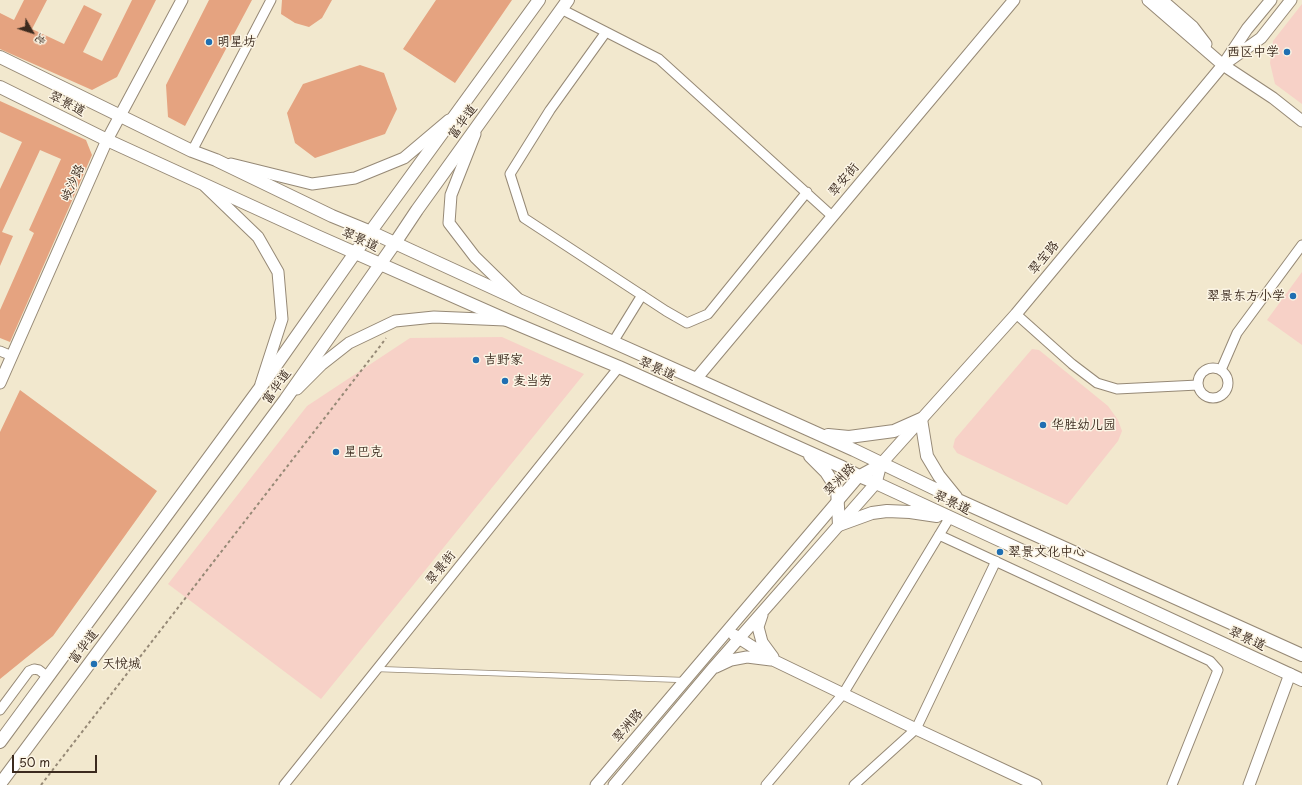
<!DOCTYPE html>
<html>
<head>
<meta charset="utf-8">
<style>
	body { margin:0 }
	#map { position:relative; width:1302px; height:785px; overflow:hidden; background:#f2e8ce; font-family:"Playpen Sans","LXGW WenKai TC",sans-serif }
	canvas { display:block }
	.north { position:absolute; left:12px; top:12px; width:40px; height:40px; -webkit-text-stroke:3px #fcf5e5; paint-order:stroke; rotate:129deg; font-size:11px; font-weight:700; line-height:16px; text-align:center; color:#3b2a1e }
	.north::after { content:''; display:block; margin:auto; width:14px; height:18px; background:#3b2a1e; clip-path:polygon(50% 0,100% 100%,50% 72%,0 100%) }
	.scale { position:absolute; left:12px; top:755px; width:85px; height:18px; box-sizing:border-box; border:2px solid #3b2a1e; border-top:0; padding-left:5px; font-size:12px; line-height:14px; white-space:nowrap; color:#3b2a1e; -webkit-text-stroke:3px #fcf5e5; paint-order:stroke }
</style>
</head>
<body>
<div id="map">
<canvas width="1302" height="785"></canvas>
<div class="north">北</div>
<div class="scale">50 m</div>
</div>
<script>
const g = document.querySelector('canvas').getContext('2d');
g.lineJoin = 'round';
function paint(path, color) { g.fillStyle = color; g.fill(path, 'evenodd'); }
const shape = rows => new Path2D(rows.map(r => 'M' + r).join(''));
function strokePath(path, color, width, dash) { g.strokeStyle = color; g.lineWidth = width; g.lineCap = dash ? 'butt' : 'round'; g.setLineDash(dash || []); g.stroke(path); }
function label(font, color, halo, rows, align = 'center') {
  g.font = font + ' "Playpen Sans","LXGW WenKai TC",sans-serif'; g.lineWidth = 3; g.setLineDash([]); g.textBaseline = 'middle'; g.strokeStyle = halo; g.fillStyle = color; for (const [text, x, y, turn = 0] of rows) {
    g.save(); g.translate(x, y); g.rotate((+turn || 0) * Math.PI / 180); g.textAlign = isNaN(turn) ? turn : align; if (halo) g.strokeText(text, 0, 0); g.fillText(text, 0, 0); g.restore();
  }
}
paint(shape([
	[1302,4,1302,104,1275,84,1270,63,1273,41],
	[1302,272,1302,345,1267,320],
	[502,337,584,374,321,699,168,584,307,406,410,338],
	[1032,349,1039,350,1108,406,1118,420,1122,431,1118,441,1067,505,957,453,953,447,955,439]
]), '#f7d1c7');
paint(shape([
	[24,0,47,0,32,29,64,44,84,5,102,14,83,52,102,61,132,0,156,0,117,77,92,90,0,49,0,13,14,20],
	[209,0,252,0,185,126,168,117,166,85],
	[282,0,332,0,322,18,309,27,295,23,281,14],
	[436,0,512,0,455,83,403,49],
	[360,65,384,73,397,109,385,134,315,158,295,143,287,113,303,84],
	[0,101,86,140,92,155,10,342,0,338,0,310,34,233,29,230,61,159,40,150,2,232,13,236,0,266,0,189,22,142,0,132],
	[20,390,157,491,53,636,0,679,0,432]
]), '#e5a380');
const service = shape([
	[377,669,683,680]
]);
const minor = shape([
	[561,9,659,59,832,216],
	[606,32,550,110,510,174,524,218,666,311,687,323,708,314,807,192],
	[192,151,271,0],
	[1016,314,1072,364,1097,383,1117,389,1198,385],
	[613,342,642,295],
	[0,351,12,356],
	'1198 383a15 15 0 1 1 30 0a15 15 0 1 1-30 0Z',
	[1221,370,1237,333,1302,245],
	[939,535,1210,661,1218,670,1172,785],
	[0,710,29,671,34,669,39,670,48,677],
	[284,785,619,367],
	[766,785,843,694,950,517],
	[854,785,916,729,996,561]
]);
const tertiary = shape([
	[1148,0,1223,65,1273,98,1302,121],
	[1162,0,1193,27,1206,44],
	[1271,0,1247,29,1223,65,1261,38,1291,0],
	[475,134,451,195,449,223,475,257,517,298],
	[231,164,312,184,355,178,404,158,449,120],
	[205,186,258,237,278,272,282,319,261,384],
	[696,379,1014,0],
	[0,383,107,140,182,0],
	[297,389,321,365,349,343,395,321,434,317,505,320],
	[762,615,758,627,762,642,773,657],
	[734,635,775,661,916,729,1036,785],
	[716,667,731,660,747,657,771,660],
	[596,785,859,476,881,464,1016,314,1223,65],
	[614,785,713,668,876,483,881,464],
	[1249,785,1290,674]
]);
const secondary = shape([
	[0,57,192,151,216,160,332,216,371,232,519,300,696,379,854,450,958,500,1302,655],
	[0,87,107,140,317,236,507,320,619,367,804,450,842,467,859,476,876,483,1302,680],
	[828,435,849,437,894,431,921,419,927,456,939,476,956,497],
	[810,456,826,472,837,489,839,525,872,513,887,511,910,512,937,516],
	[0,742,260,388,355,253,539,0],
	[0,784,285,400,395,243,417,210,568,0]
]);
strokePath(service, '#968976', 6);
strokePath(minor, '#968976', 11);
strokePath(tertiary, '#968976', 13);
strokePath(secondary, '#968976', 14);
strokePath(shape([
	[41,785,381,345,386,338]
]), '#968976', 2, [3, 3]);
strokePath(service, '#fff', 4.5);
strokePath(minor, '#fff', 9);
strokePath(tertiary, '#fff', 11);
strokePath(secondary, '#fff', 12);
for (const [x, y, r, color] of [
	[209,42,4,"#1f6fb2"],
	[1287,52,4,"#1f6fb2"],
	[1293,296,4,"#1f6fb2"],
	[476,360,4,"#1f6fb2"],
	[505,381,4,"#1f6fb2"],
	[1043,425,4,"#1f6fb2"],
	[336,452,4,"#1f6fb2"],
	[1000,552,4,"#1f6fb2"],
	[94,664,4,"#1f6fb2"]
]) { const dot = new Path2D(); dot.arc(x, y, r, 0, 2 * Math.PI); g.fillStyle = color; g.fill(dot); strokePath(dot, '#fcf5e5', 1.5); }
label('13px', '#3b2a1e', '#fcf5e5', [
	["明星坊",217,42],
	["西区中学",1279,52,"right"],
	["翠景东方小学",1285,296,"right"],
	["吉野家",484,360],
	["麦当劳",513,381],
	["华胜幼儿园",1051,425],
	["星巴克",344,452],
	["翠景文化中心",1008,552],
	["天悦城",102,664]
], 'left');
label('13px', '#3b2a1e', '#fcf5e5', [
	["翠景道",67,104,27],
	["富华道",463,122,-54],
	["翠安街",844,180,-50],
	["岐沙路",73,183,-66],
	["翠景道",360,240,24],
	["翠宝路",1044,258,-50],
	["翠景道",657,369,24],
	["富华道",277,387,-55],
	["翠洲路",840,480,-46],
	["翠景道",952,503,25],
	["翠景街",441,568,-51],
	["翠景道",1247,639,25],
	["富华道",84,647,-53],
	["翠洲路",628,726,-50]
]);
</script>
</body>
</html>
